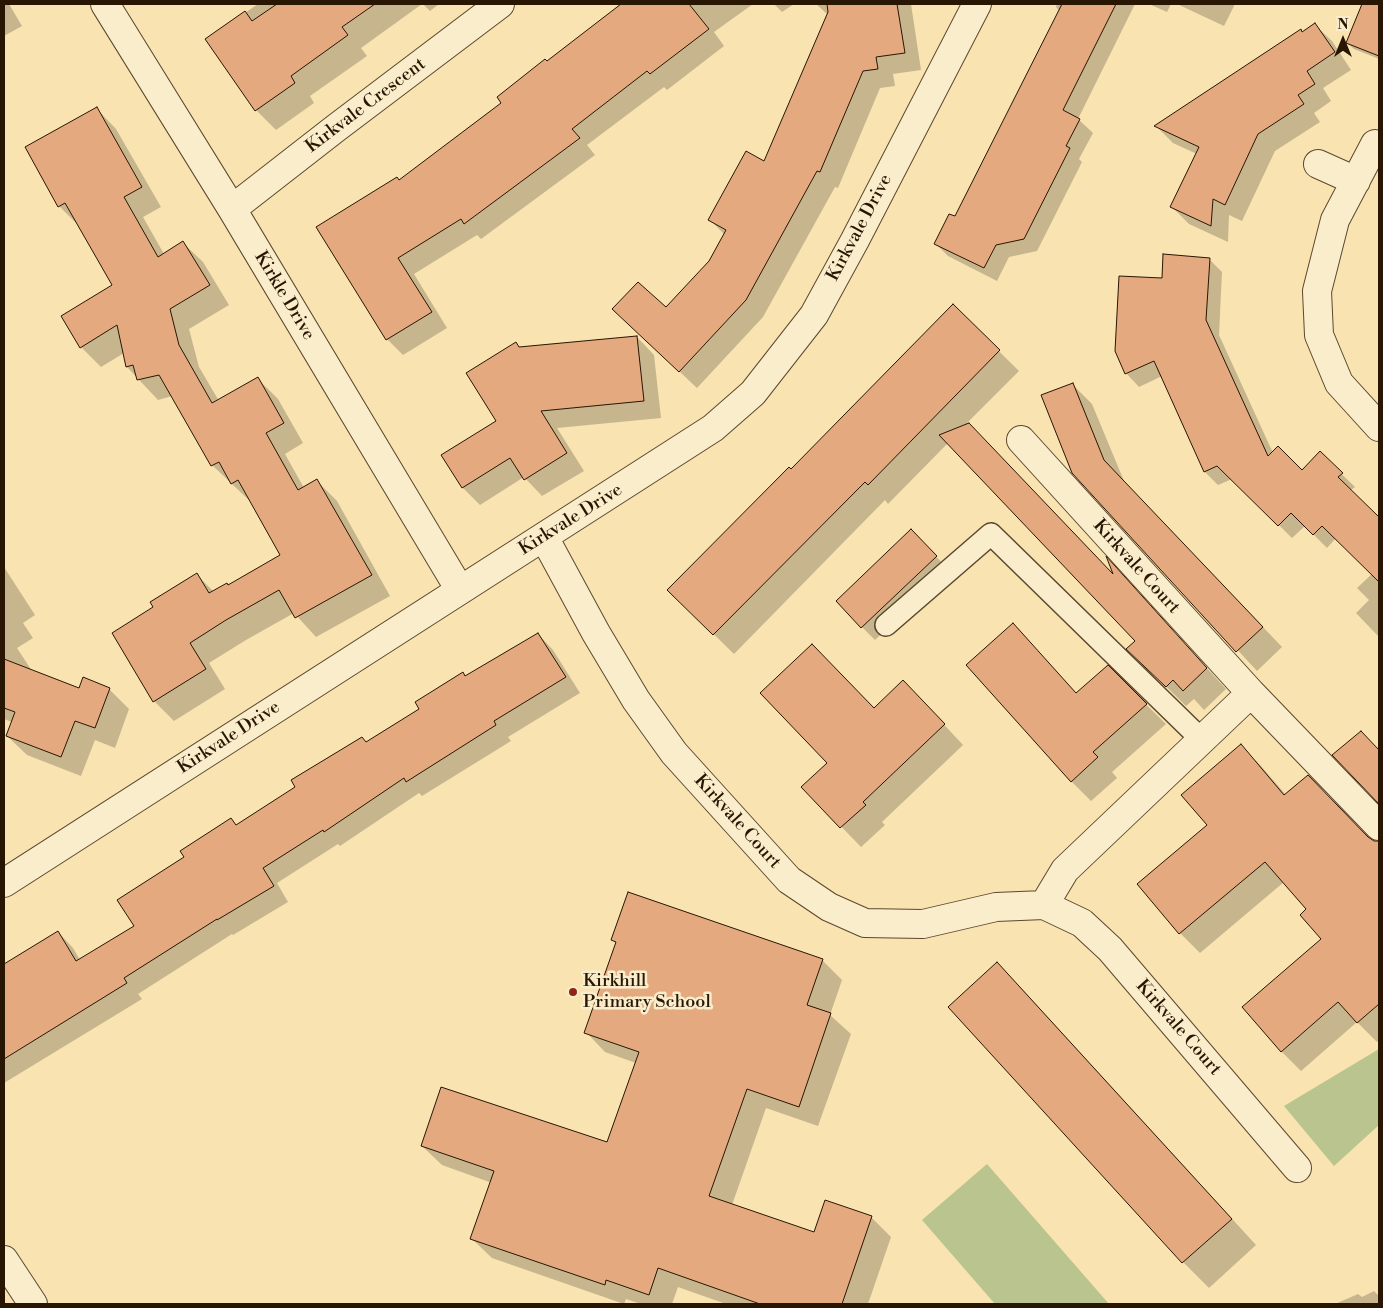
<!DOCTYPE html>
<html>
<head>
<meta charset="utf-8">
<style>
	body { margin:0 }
	#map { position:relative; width:1383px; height:1308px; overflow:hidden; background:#f8e3b1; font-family:"Libre Bodoni",serif }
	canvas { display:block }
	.frame { position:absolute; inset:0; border:5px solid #281502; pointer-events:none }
	.north { position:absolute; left:1318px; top:15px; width:50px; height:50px; -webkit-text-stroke:4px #faedcc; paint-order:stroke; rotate:0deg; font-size:14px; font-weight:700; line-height:20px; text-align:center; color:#281502 }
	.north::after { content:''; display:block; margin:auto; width:18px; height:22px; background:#281502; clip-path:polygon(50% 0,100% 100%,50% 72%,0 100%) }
</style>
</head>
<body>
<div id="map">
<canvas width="1383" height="1308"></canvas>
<div class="frame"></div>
<div class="north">N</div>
</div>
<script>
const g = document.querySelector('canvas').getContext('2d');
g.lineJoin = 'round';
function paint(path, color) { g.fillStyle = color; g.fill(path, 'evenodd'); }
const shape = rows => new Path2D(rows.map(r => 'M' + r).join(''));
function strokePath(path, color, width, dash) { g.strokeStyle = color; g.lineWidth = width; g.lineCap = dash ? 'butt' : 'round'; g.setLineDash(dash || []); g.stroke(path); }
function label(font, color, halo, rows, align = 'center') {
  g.font = font + ' "Libre Bodoni",serif'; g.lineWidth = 5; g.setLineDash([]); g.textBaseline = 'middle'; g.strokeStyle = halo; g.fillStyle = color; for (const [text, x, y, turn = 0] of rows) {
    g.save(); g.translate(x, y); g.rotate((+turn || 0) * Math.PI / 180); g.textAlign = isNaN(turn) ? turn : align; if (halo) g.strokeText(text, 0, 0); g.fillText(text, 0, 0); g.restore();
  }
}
paint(shape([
	[1379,1049,1379,1125,1334,1166,1284,1106],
	[987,1164,1109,1304,995,1304,922,1220]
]), '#bac48e');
paint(shape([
	[4,4,9,4,22,26,4,36],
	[258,4,422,4,361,48,367,56,310,96,314,103,276,130,256,110,206,39],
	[423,4,439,4,430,11],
	[623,4,753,4,714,32,724,46,667,90,664,87,587,145,595,155,481,239,477,235,414,274,447,328,403,355,387,339,399,181,503,103,547,63],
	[774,4,794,4,782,12],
	[816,4,911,4,921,70,893,74,895,86,880,88,838,188,835,187,763,317,697,388,631,326,666,309,710,262,725,235,710,220,765,163,827,14],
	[1057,4,1135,4,1078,119,1093,133,1079,159,1082,162,1037,251,1009,257,997,281,948,256,935,243,956,218,1059,11,1056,7],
	[1149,4,1171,4,1167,12],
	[1177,4,1235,4,1224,26],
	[1359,13,1379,21,1379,59,1354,49,1347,43],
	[1315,25,1332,41,1351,70,1323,88,1331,101,1314,113,1320,122,1275,151,1242,221,1229,215,1228,242,1189,224,1172,207,1197,154,1173,143,1156,126],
	[97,109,116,129,161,207,143,217,164,254,183,243,203,262,229,305,189,329,199,367,219,401,258,379,278,399,303,443,285,454,304,488,317,481,337,501,390,596,316,637,294,613,246,640,209,663,225,689,174,721,154,701,155,608,197,575,214,592,228,586,282,556,253,504,212,465,172,396,158,400,127,367,124,353,101,367,81,347,113,286,79,226,59,206],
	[1209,259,1222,272,1219,335,1273,453,1302,471,1320,453,1355,487,1351,490,1379,519,1379,637,1356,613,1369,600,1357,588,1372,574,1336,538,1327,548,1305,526,1292,538,1232,479,1218,485,1205,472,1162,376,1139,387,1126,373,1163,280],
	[953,306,1019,371,967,423,1115,577,1125,578,1226,689,1204,710,1194,699,1186,706,1128,649,1137,641,948,443,888,504,885,500,734,654,689,610,791,470],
	[637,337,654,355,661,418,557,428,584,471,542,496,524,477,480,505,463,488,443,456,498,421,515,343,520,348],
	[1072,384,1092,404,1124,481,1282,647,1257,671,1073,472],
	[924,544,949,570,875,640,862,627],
	[4,567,35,615,23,623,33,638,17,648,32,671,80,689,109,689,129,709,115,748,95,740,81,776,27,755,7,736,12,722,4,719],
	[1013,625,1077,694,1108,667,1166,724,1112,772,1117,778,1091,801,1071,781],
	[538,634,553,650,580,693,508,737,511,741,422,796,419,793,340,846,338,844,277,883,288,902,233,935,232,934,138,994,142,999,4,1083,4,965,58,932,73,948,80,960,136,927,186,858,231,820,237,826,421,709,463,673,466,677],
	[923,702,963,745,882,822,885,825,861,847,803,787,828,763,874,710],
	[1241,746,1261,766,1286,795,1322,801,1379,866,1379,1040,1377,1042,1357,1022,1301,1071,1281,1051,1322,939,1307,909,1284,882,1200,953,1180,933,1139,884,1208,825],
	[612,940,822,960,842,980,830,1015,851,1034,818,1126,766,1108,732,1205,815,1234,826,1202,872,1218,891,1237,868,1304,726,1304,678,1287,672,1304,641,1304,626,1299,624,1304,492,1258,472,1239,492,1183,442,1165,422,1146,607,1144,636,1063,605,1052,586,1032,617,944],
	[997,964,1023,990,1256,1245,1209,1288,1183,1262,950,1007],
	[1374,1291,1379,1296,1379,1304,1335,1304,1358,1294,1362,1297]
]), '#0003');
const building = shape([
	[277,4,375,4,342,27,348,35,291,76,295,83,255,111,205,39,245,11,252,21,277,4],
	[621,4,689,4,709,29,650,74,647,71,572,129,580,138,464,224,461,219,398,258,432,312,386,340,316,227,397,177,399,180,501,103,497,97,545,59,547,61,621,4],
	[827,4,897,4,905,53,876,57,878,69,863,71,820,172,817,171,746,300,679,372,612,309,638,282,666,307,709,261,726,230,708,220,746,151,764,161,828,12,827,4],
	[1062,4,1116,4,1063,110,1080,119,1066,146,1070,148,1024,239,996,245,984,268,934,244,949,214,955,216,1062,4],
	[1362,4,1379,4,1379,56,1346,43,1362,4],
	[1315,23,1335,52,1307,71,1315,84,1298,95,1304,104,1258,134,1225,205,1213,199,1211,226,1170,207,1199,147,1154,126,1301,29,1302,32,1315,23],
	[97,107,142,187,124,197,158,257,183,241,210,285,170,309,179,345,212,403,258,377,284,423,266,433,298,490,317,479,372,575,295,618,279,590,226,620,190,643,206,669,153,702,112,633,153,607,150,602,197,573,209,593,227,583,228,585,280,555,238,480,231,484,219,462,211,466,159,375,137,380,133,365,126,367,117,325,80,348,61,316,112,285,65,203,58,207,25,147,97,107],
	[1163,254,1210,258,1206,320,1268,456,1278,446,1302,470,1320,451,1343,473,1338,477,1379,517,1379,582,1322,526,1313,535,1291,513,1278,526,1217,466,1204,472,1154,361,1125,374,1115,351,1119,276,1162,278,1163,254],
	[953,304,1000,350,868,485,865,482,713,635,667,590,789,467,791,469,953,304],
	[637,336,644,401,541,411,567,453,524,480,510,458,462,488,441,455,496,421,466,373,516,342,519,347,637,336],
	[1073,383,1104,460,1263,627,1236,652,1072,473,1041,395,1073,383],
	[969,423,1113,574,1106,556,1207,668,1183,691,1173,680,1166,687,1126,649,1135,641,939,435,969,423],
	[911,529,937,556,861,628,836,601,911,529],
	[1013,623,1076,693,1108,665,1147,704,1093,752,1098,757,1071,782,966,665,1013,623],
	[538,633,566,677,494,721,496,725,406,782,404,778,324,832,323,830,263,868,274,886,217,920,217,919,124,978,127,983,4,1059,4,964,58,931,76,961,134,926,117,900,184,857,180,851,231,818,236,825,295,787,291,780,362,737,366,742,419,709,415,702,463,672,465,676,538,633],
	[812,644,874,708,903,680,945,724,863,802,866,805,840,828,801,787,827,763,760,693,812,644],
	[4,659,79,688,83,677,110,688,95,728,75,721,61,757,6,736,15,712,4,708,4,659],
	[1361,731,1379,750,1379,804,1332,755,1361,731],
	[1241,744,1284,795,1308,775,1368,837,1374,841,1379,841,1379,1004,1357,1023,1338,1002,1281,1052,1242,1007,1321,939,1300,915,1306,909,1265,862,1179,934,1137,884,1207,825,1181,795,1241,744],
	[628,892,823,959,807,1005,831,1013,799,1107,747,1089,709,1196,814,1232,825,1200,872,1216,842,1304,760,1304,658,1268,649,1295,606,1280,605,1285,470,1239,494,1171,421,1146,441,1087,607,1142,639,1052,584,1033,616,942,611,940,628,892],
	[997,962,1232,1219,1182,1263,948,1007,997,962]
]);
paint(building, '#e4a97f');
strokePath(building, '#281502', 1);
const service = shape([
	[886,625,991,534,1202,740]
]);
const minor = shape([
	[105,4,232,209,460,590],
	[1375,144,1335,220,1317,291,1319,335,1339,383,1379,427],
	[1318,164,1356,181],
	[232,209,336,128,500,4],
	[1021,440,1251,693,1379,826],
	[544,537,596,633,636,700,674,753,789,880,829,907,865,923,923,924,996,907,1044,905,1082,923,1110,949,1297,1168],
	[4,883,713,428,753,393,814,315,855,240,977,4],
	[1044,905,1065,870,1251,693],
	[4,1260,33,1304]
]);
strokePath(service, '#5c482e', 24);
strokePath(minor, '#5c482e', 30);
strokePath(service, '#faedcc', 21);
strokePath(minor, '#faedcc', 28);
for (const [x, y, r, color] of [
	[573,992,5,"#8f2418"]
]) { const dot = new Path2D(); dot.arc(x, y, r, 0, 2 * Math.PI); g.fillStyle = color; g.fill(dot); strokePath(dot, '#faedcc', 2); }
label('18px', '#281502', '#faedcc', [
	["Kirkvale Crescent",366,106,-37],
	["Kirkvale Drive",860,228,-62],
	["Kirkle Drive",284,296,59],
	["Kirkvale Drive",571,520,-32],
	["Kirkvale Court",1136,567,48],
	["Kirkvale Drive",229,738,-33],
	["Kirkvale Court",737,822,48],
	["Kirkvale Court",1178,1028,49]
]);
label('18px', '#281502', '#faedcc', [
	["Kirkhill",583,982],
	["Primary School",583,1003]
], 'left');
</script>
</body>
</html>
